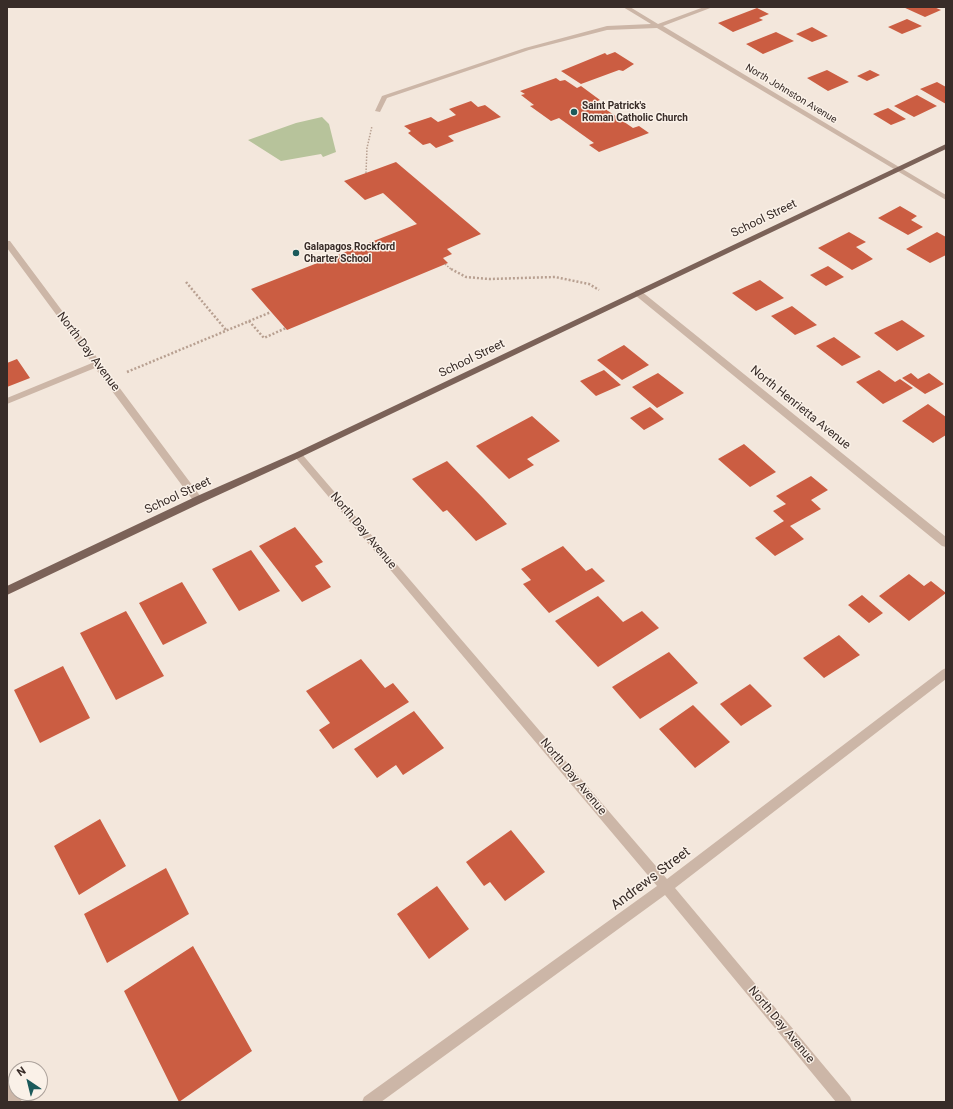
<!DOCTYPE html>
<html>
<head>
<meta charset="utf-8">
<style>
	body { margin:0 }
	#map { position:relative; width:953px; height:1109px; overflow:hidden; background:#f3e7dc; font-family:Roboto,sans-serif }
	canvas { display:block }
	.frame { position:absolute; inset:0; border:8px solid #382c28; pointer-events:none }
	.north { position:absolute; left:8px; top:1061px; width:40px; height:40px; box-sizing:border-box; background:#faf1e8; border:1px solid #aca29b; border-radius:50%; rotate:325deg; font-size:11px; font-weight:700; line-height:16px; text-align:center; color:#382c28 }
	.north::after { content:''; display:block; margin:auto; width:14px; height:18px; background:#1b5a5b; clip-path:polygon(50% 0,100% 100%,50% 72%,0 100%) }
</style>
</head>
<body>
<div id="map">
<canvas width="953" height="1109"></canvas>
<div class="frame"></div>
<div class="north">N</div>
</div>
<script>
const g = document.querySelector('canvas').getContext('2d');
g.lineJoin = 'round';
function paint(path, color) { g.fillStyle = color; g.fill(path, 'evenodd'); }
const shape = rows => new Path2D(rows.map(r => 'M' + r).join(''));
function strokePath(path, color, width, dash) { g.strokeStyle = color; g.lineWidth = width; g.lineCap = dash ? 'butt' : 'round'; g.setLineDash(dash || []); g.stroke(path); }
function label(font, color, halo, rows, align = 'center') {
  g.font = font + ' Roboto,sans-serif'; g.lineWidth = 3; g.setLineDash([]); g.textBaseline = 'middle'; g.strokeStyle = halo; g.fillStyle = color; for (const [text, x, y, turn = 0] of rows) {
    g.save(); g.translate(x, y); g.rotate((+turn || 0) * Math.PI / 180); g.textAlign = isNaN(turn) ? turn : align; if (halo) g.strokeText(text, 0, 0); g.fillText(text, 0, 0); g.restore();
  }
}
paint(shape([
	[322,117,329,124,336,152,323,157,321,154,281,161,248,140,296,123]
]), '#b7c39b');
paint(shape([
	[903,7,934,7,941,10,925,17],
	[757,8,769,14,759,18,763,20,733,32,718,23],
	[907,19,922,26,902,34,888,27],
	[812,27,828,36,812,42,796,34],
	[776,32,794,41,763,54,746,44],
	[615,52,634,64,623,71,619,70,581,84,561,71,605,53,607,55],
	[827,70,849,82,828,91,807,78],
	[870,70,880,75,867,81,857,76],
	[556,78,560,81,565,80,577,88,581,86,600,100,595,102,633,128,639,126,649,133,599,152,589,145,594,143,559,118,551,121,530,106,534,105,521,95,525,94,520,91],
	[937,82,946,87,946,104,920,89],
	[917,95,937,106,914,117,894,106],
	[471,101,478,107,485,105,501,117,448,136,454,141,436,148,430,143,423,145,408,133,411,131,404,126,431,117,438,122,456,115,449,109],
	[888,108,906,119,891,125,873,114],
	[396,162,481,234,447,249,452,254,443,258,448,263,287,330,251,289,417,224,383,193,365,200,344,181],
	[900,206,917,216,911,220,923,227,908,235,878,218],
	[849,232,866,242,856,247,873,259,852,270,818,248],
	[937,232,946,237,946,255,930,263,906,249],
	[828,266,844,277,826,286,810,275],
	[760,280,784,298,756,311,732,293],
	[792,306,817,325,795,335,771,316],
	[902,320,925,336,897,351,874,333],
	[834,337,861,357,842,366,816,346],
	[624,345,649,365,622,380,597,360],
	[17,359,30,378,7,387,7,363],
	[604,370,621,385,596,396,580,381],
	[879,370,895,382,900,379,913,388,883,404,856,382],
	[658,373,684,393,657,408,632,387],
	[911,373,918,379,929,373,944,384,925,394,902,378],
	[928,404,946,417,946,435,933,443,902,421],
	[650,407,664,419,644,430,630,418],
	[532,416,560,441,527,459,534,465,509,479,476,446],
	[744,444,776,472,750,487,718,459],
	[447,461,483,498,507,524,476,541,447,510,443,512,412,479],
	[811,476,828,490,811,500,821,509,790,526,804,539,775,556,755,538,784,521,773,511,786,504,776,496],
	[295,527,323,562,315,566,331,587,302,602,259,546],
	[563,546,586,571,592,568,605,581,549,613,523,584,531,580,521,569],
	[251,550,280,591,239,611,212,569],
	[909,574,924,586,931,581,946,593,909,621,879,596],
	[182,582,207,623,163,645,139,603],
	[862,595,883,613,869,623,848,605],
	[598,596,623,622,642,611,659,628,598,667,555,621],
	[126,611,164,676,116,700,80,633],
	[839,635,860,655,824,678,803,658],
	[669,652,698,683,640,719,612,687],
	[361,659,385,688,393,683,409,702,333,749,319,730,330,723,306,691],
	[63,666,90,718,40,743,14,690],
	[750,684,772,706,741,726,720,704],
	[693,705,730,742,695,768,659,729],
	[414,711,444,748,403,775,396,765,377,778,354,749],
	[100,819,126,866,79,895,54,846],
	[511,830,545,872,505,901,490,882,484,886,466,862],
	[166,868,189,914,107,963,84,914],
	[437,886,469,929,429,959,397,914],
	[193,946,252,1051,179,1102,124,991]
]), '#cb5d42');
strokePath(shape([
	[366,173,367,148,372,126],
	[445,264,452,270]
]), '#b8a091', 1.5, [1.5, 1.5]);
strokePath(shape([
	[451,269,466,277,489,279,555,277,589,284,599,290],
	[186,282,226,330],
	[249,321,264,338,286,328],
	[127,372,271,312]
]), '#b8a091', 2.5, [2, 2]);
paint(shape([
	[623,7,630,7,658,24,704,7,713,7,663,26,946,195,946,200,657,28,607,30,529,50,387,98,380,112,375,111,382,96,525,48,607,26,651,24,623,7],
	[7,241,10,241,201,497,203,500,201,503,195,503,95,368,7,404,7,398,92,363,7,248,7,241],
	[638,290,641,291,946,537,946,547,942,546,635,295,635,291,638,290],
	[298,452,301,453,667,879,942,670,946,668,946,679,675,888,850,1097,852,1102,836,1102,665,895,381,1102,362,1102,364,1097,657,886,295,457,293,455,298,452],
	[7,1076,12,1078,16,1088,16,1093,18,1093,22,1102,8,1102,7,1076]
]), '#ccb6a7');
paint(shape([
	[946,144,946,149,301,457,201,503,7,595,7,586,195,497,295,453,946,144]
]), '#7b6258');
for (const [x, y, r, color] of [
	[574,112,4,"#1b5a5b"],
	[296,253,4,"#1b5a5b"]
]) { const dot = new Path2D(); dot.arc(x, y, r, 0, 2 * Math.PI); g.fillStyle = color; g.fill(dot); strokePath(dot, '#faf1e8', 1.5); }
label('10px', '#382c28', '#faf1e8', [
	["North Johnston Avenue",791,94,31]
]);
label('bold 10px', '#382c28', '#faf1e8', [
	["Saint Patrick's",582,106],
	["Roman Catholic Church",582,118],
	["Galapagos Rockford",304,247],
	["Charter School",304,259]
], 'left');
label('12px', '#382c28', '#faf1e8', [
	["School Street",764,219,-26],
	["North Day Avenue",88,352,53],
	["School Street",472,359,-26],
	["North Henrietta Avenue",800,408,39],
	["School Street",178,496,-25],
	["North Day Avenue",363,531,50],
	["North Day Avenue",573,777,50],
	["North Day Avenue",781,1025,50]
]);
label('14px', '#382c28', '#faf1e8', [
	["Andrews Street",651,879,-37]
]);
</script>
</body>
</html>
